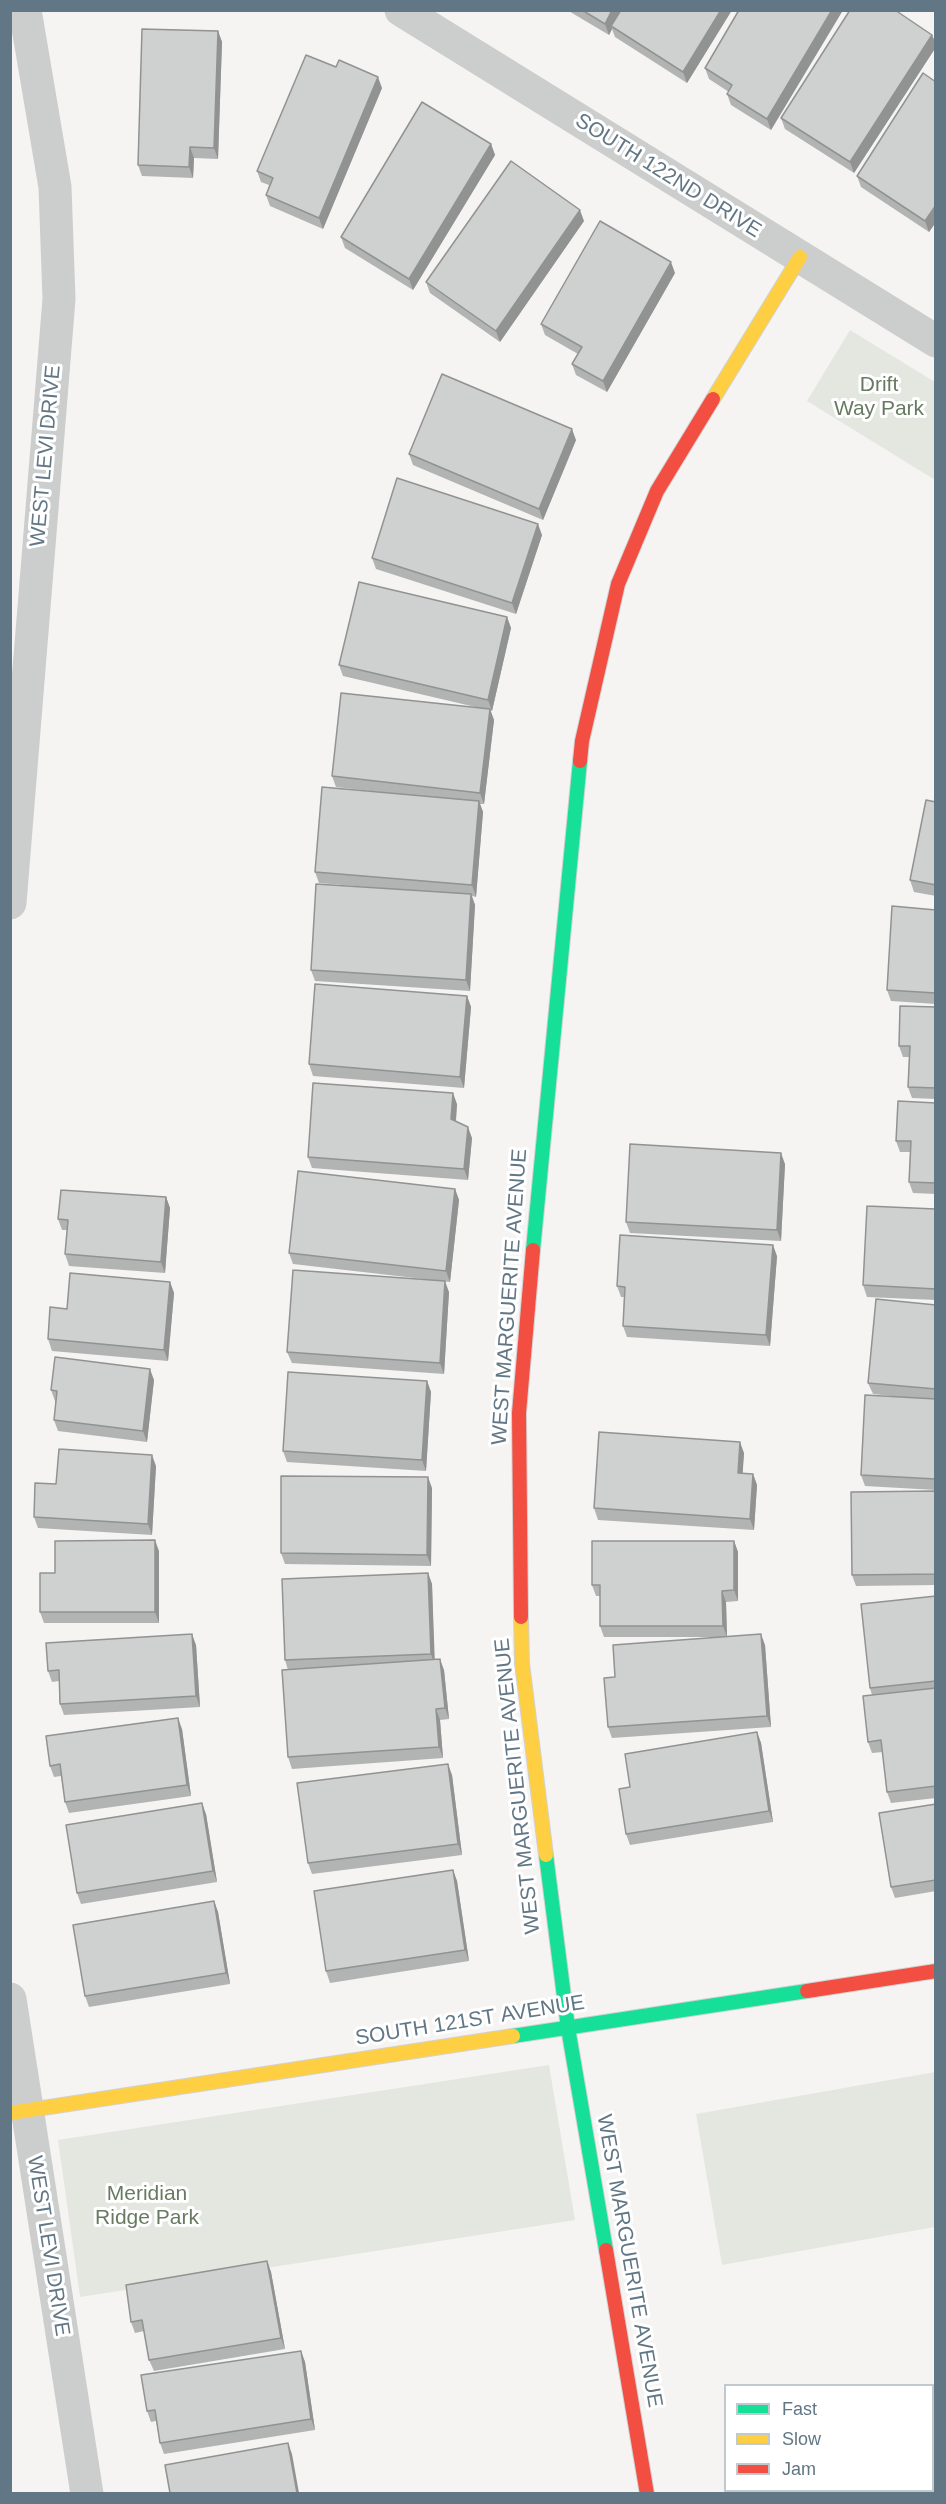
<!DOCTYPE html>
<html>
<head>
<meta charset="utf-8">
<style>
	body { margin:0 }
	#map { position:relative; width:946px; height:2504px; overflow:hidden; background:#f5f4f2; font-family:Helvetica,sans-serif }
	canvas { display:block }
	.frame { position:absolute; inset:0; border:12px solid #627785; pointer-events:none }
	.legend { position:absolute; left:724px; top:2384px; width:210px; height:108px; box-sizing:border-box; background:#fff; border:2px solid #c0c9ce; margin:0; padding:8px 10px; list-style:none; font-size:18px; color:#627785 }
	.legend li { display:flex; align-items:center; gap:12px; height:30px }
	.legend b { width:30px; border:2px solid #c0c9ce }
</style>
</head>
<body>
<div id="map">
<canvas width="946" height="2504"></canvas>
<div class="frame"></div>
<ul class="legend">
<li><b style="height:8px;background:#16e098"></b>Fast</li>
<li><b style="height:8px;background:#ffcf43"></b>Slow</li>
<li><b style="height:8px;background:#f24e42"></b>Jam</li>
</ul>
</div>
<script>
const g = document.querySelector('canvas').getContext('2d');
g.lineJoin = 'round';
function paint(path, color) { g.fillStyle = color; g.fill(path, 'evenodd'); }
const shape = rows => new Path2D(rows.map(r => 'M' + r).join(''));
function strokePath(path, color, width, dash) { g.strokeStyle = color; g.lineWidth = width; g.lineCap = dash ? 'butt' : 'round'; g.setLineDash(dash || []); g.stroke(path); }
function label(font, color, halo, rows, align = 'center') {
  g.font = font + ' Helvetica,sans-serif'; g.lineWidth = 6; g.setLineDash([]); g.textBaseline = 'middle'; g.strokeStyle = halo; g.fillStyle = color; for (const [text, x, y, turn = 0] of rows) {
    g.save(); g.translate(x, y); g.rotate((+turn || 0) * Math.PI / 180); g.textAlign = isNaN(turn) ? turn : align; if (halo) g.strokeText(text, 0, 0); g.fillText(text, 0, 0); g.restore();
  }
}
paint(shape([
	[850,330,935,382,935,480,807,401],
	[549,2065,575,2220,80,2297,58,2140],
	[935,2072,935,2227,722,2265,696,2114]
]), '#e4e7e0');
const fast = shape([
	[533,1250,580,761],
	[546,1855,568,2028,606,2250],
	[513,2036,807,1991]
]);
const slow = shape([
	[713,399,800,257],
	[521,1617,522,1663,546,1855],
	[10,2113,513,2036]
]);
const jam = shape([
	[580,761,582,741,618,584,657,491,713,399],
	[521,1617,519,1413,533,1250],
	[807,1991,936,1971],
	[606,2250,647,2494]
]);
strokePath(fast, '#d1d2d2', 16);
strokePath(slow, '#d1d2d2', 16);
strokePath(jam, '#d1d2d2', 16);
strokePath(shape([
	[401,10,936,341],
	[10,903,59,299,55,187,25,10],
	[10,1999,87,2494]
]), '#cccdcd', 33);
strokePath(fast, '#16e098', 14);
strokePath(slow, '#ffcf43', 14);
strokePath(jam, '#f24e42', 14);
paint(shape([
	[567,10,732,10,687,83,615,37,612,29,609,35],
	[739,10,843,10,771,130,731,105,727,94,729,92,709,79,705,68],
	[218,31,222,42,218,159,194,158,193,178,142,176,138,165],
	[932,35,936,44,936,47,854,173,785,129,781,118],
	[936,82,936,222,929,232,861,187,857,176],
	[382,88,323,229,270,206,266,195,269,185,261,182,257,171],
	[491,144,495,155,413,290,345,248,341,237],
	[584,221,500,342,430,293,426,282],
	[675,273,607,392,576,375,572,364,578,354,545,335,541,324],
	[576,440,543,520,413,465,409,454],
	[542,535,516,614,376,569,372,558],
	[507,617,511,628,492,711,490,710,494,720,484,804,480,804,483,812,476,897,472,896,475,905,470,991,315,981,311,970,380,888,319,883,315,872,380,792,336,787,332,776,484,709,343,676,339,665],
	[936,802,936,896,914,892,910,880],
	[936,910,936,1004,891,1001,887,990],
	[467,996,471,1007,464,1088,313,1076,309,1064],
	[936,1007,936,1099,912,1098,908,1087,909,1057,903,1057,899,1046],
	[936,1103,936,1194,913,1193,909,1182,910,1152,900,1152,896,1141],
	[457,1104,456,1122,472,1138,468,1180,312,1168,308,1157],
	[785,1164,781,1241,630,1233,626,1222],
	[455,1189,459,1200,450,1282,293,1264,289,1253],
	[166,1197,170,1208,165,1273,69,1266,65,1254,67,1230,62,1230,58,1219],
	[936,1209,936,1300,867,1297,863,1285],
	[777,1256,770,1346,627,1337,623,1326,624,1297,621,1297,617,1286],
	[170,1282,174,1293,168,1361,52,1351,48,1339],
	[449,1292,444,1374,292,1363,287,1352],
	[936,1305,936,1490,865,1486,861,1475,910,1398,873,1394,868,1383],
	[154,1380,147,1442,58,1431,54,1420,56,1402,55,1401,51,1390],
	[427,1381,431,1392,426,1471,287,1462,283,1451],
	[744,1453,742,1474,753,1474,757,1485,754,1530,598,1520,594,1508],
	[156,1466,152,1535,38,1528,34,1517,56,1484],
	[432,1488,431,1566,285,1564,281,1553],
	[936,1491,936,1585,856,1586,852,1575],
	[734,1541,738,1552,738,1601,726,1602,727,1636,765,1645,771,1727,612,1738,608,1727,615,1677,720,1637,604,1637,600,1626,600,1596,596,1596,592,1585],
	[159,1551,159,1623,44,1623,40,1612,55,1573],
	[428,1573,432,1584,434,1659,444,1670,449,1719,440,1720,443,1758,292,1769,288,1757,288,1670,285,1660],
	[936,1596,936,1798,891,1803,887,1792,883,1752,872,1753,868,1742,872,1695,870,1688],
	[196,1645,200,1707,64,1715,60,1704,59,1681,52,1682,48,1671],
	[182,1729,191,1796,69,1813,65,1802,61,1776,54,1777,50,1766],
	[757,1732,761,1743,773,1822,630,1845,626,1834],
	[452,1775,462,1855,312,1874,308,1863],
	[936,1804,936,1891,895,1898,891,1887],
	[206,1814,217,1882,81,1904,77,1893],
	[453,1870,457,1881,469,1961,330,1983,326,1971],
	[214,1901,218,1912,230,1984,89,2007,85,1996],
	[267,2261,271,2272,285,2349,154,2371,149,2360,144,2331,135,2333,131,2322],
	[301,2351,305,2362,315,2430,164,2454,160,2443,156,2421,151,2422,147,2411]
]), '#b2b3b3');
paint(shape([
	[612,10,623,10,611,26,612,29,609,35,605,24],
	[721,10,732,10,687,83,683,72],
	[832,10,843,10,771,130,767,119],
	[218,31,222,42,218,159,214,148],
	[932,35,936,44,936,47,854,173,850,162],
	[378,77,382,88,323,229,319,218],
	[491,144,495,155,413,290,409,279],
	[190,147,194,158,193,178,189,167],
	[936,205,936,222,929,232,925,221],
	[580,210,584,221,500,342,496,331],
	[671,262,675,273,607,392,603,381],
	[572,429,576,440,543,520,539,509],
	[538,524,542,535,516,614,512,603],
	[507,617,511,628,492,711,488,700],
	[490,709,494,720,484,804,480,793],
	[479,801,483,812,476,897,472,885],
	[471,894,475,905,470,991,466,980],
	[467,996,471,1007,464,1088,460,1077],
	[453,1093,457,1104,455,1131,451,1119],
	[468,1127,472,1138,468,1180,464,1169],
	[781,1153,785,1164,781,1241,777,1230],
	[455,1189,459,1200,450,1282,446,1271],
	[166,1197,170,1208,165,1273,161,1262],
	[773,1245,777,1256,770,1346,766,1335],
	[445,1281,449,1292,444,1374,440,1363],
	[170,1282,174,1293,168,1361,164,1350],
	[150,1369,154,1380,147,1442,143,1431],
	[427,1381,431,1392,426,1471,422,1460],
	[740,1442,744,1453,742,1484,738,1473],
	[152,1455,156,1466,152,1535,148,1524],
	[753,1474,757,1485,754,1530,750,1519],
	[428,1477,432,1488,431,1566,427,1555],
	[155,1540,159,1551,159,1623,155,1612],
	[734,1541,738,1552,738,1601,734,1590],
	[428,1573,432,1584,435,1666,431,1654],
	[722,1591,726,1602,727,1637,723,1626],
	[192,1634,196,1645,200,1707,196,1696],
	[761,1634,765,1645,771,1727,767,1716],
	[440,1659,444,1670,449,1719,445,1708],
	[436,1709,440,1720,443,1758,439,1747],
	[178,1718,182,1729,191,1796,187,1785],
	[757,1732,761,1743,773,1822,769,1811],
	[448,1764,452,1775,462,1855,458,1844],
	[202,1803,206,1814,217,1882,213,1871],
	[453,1870,457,1881,469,1961,465,1950],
	[214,1901,218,1912,230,1984,226,1973],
	[267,2261,271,2272,285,2349,281,2338],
	[301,2351,305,2362,315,2430,311,2419],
	[288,2443,292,2454,299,2493,297,2493]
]), '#919292');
const building = shape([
	[582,10,612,10,605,24,582,10],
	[621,10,721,10,683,72,611,26,621,10],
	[739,10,832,10,767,119,727,94,732,85,705,68,739,10],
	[850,10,895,10,932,35,850,162,781,118,850,10],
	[142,29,218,31,214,148,190,147,189,167,138,165,142,29],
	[306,55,336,67,339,60,378,77,319,218,266,195,273,178,257,171,306,55],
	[923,73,936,82,936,205,925,221,857,176,923,73],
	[422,102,491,144,409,279,341,237,422,102],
	[511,161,580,210,496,331,426,282,511,161],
	[600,221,671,262,603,381,572,364,582,347,541,324,600,221],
	[442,374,572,429,539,509,409,454,442,374],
	[397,478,538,524,512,603,372,558,397,478],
	[359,582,507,617,488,700,339,665,359,582],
	[341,693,490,709,480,793,332,776,341,693],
	[322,787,479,801,472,885,315,872,322,787],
	[926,800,936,802,936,885,910,880,926,800],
	[316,884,471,894,466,980,311,970,316,884],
	[892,906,936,910,936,993,887,990,892,906],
	[315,984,467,996,460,1077,309,1064,315,984],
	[900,1006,936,1007,936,1088,908,1087,910,1046,899,1046,900,1006],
	[313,1083,453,1093,451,1119,468,1127,464,1169,308,1157,313,1083],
	[898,1101,936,1103,936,1183,909,1182,911,1141,896,1141,898,1101],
	[630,1144,781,1153,777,1230,626,1222,630,1144],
	[298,1171,455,1189,446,1271,289,1253,298,1171],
	[61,1190,166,1197,161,1262,65,1254,68,1220,58,1219,61,1190],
	[867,1206,936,1209,936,1289,863,1285,867,1206],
	[620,1235,773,1245,766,1335,623,1326,625,1287,617,1286,620,1235],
	[293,1270,445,1281,440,1363,287,1352,293,1270],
	[70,1273,170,1282,164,1350,48,1339,50,1307,67,1309,70,1273],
	[876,1299,936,1305,936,1389,868,1383,876,1299],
	[55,1357,150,1369,143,1431,54,1420,57,1391,51,1390,55,1357],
	[288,1372,427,1381,422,1460,283,1451,288,1372],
	[865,1395,936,1399,936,1479,861,1475,865,1395],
	[599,1432,740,1442,738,1473,753,1474,750,1519,594,1508,599,1432],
	[59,1449,152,1455,148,1524,34,1517,35,1483,56,1484,59,1449],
	[281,1476,428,1477,427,1555,281,1553,281,1476],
	[936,1491,936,1574,852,1575,851,1492,936,1491],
	[155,1540,155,1612,40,1612,40,1573,55,1573,55,1541,155,1540],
	[592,1541,734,1541,734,1590,722,1591,723,1626,600,1626,600,1585,592,1585,592,1541],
	[428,1573,431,1654,285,1660,282,1579,428,1573],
	[936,1596,936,1681,870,1688,861,1604,936,1596],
	[192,1634,196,1696,60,1704,59,1670,48,1671,46,1643,192,1634],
	[761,1634,767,1716,608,1727,604,1678,615,1677,613,1645,761,1634],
	[440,1659,445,1708,436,1709,439,1747,288,1757,282,1670,440,1659],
	[936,1688,936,1786,887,1792,881,1740,868,1742,863,1696,936,1688],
	[178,1718,187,1785,65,1802,60,1764,50,1766,46,1736,178,1718],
	[757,1732,769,1811,626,1834,619,1789,630,1787,625,1754,757,1732],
	[448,1764,458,1844,308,1863,297,1783,448,1764],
	[202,1803,213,1871,77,1893,66,1825,202,1803],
	[936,1804,936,1880,891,1887,879,1813,936,1804],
	[453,1870,465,1950,326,1971,314,1891,453,1870],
	[214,1901,226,1973,85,1996,73,1925,214,1901],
	[267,2261,281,2338,149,2360,142,2320,131,2322,126,2285,267,2261],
	[301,2351,311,2419,160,2443,155,2410,147,2411,141,2375,301,2351],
	[288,2443,297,2493,170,2493,165,2465,288,2443]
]);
paint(building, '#cfd0d0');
strokePath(building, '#919292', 1.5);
label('21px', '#627785', '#fff', [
	["SOUTH 122ND DRIVE",668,176,32],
	["WEST LEVI DRIVE",46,456,-85],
	["WEST MARGUERITE AVENUE",510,1297,-86],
	["WEST MARGUERITE AVENUE",518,1786,-96],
	["SOUTH 121ST AVENUE",470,2021,-9],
	["WEST LEVI DRIVE",48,2246,81],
	["WEST MARGUERITE AVENUE",629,2261,80]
]);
label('21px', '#687b62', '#fff', [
	["Drift",879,385],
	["Way Park",879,409],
	["Meridian",147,2194],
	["Ridge Park",147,2218]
]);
</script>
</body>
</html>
